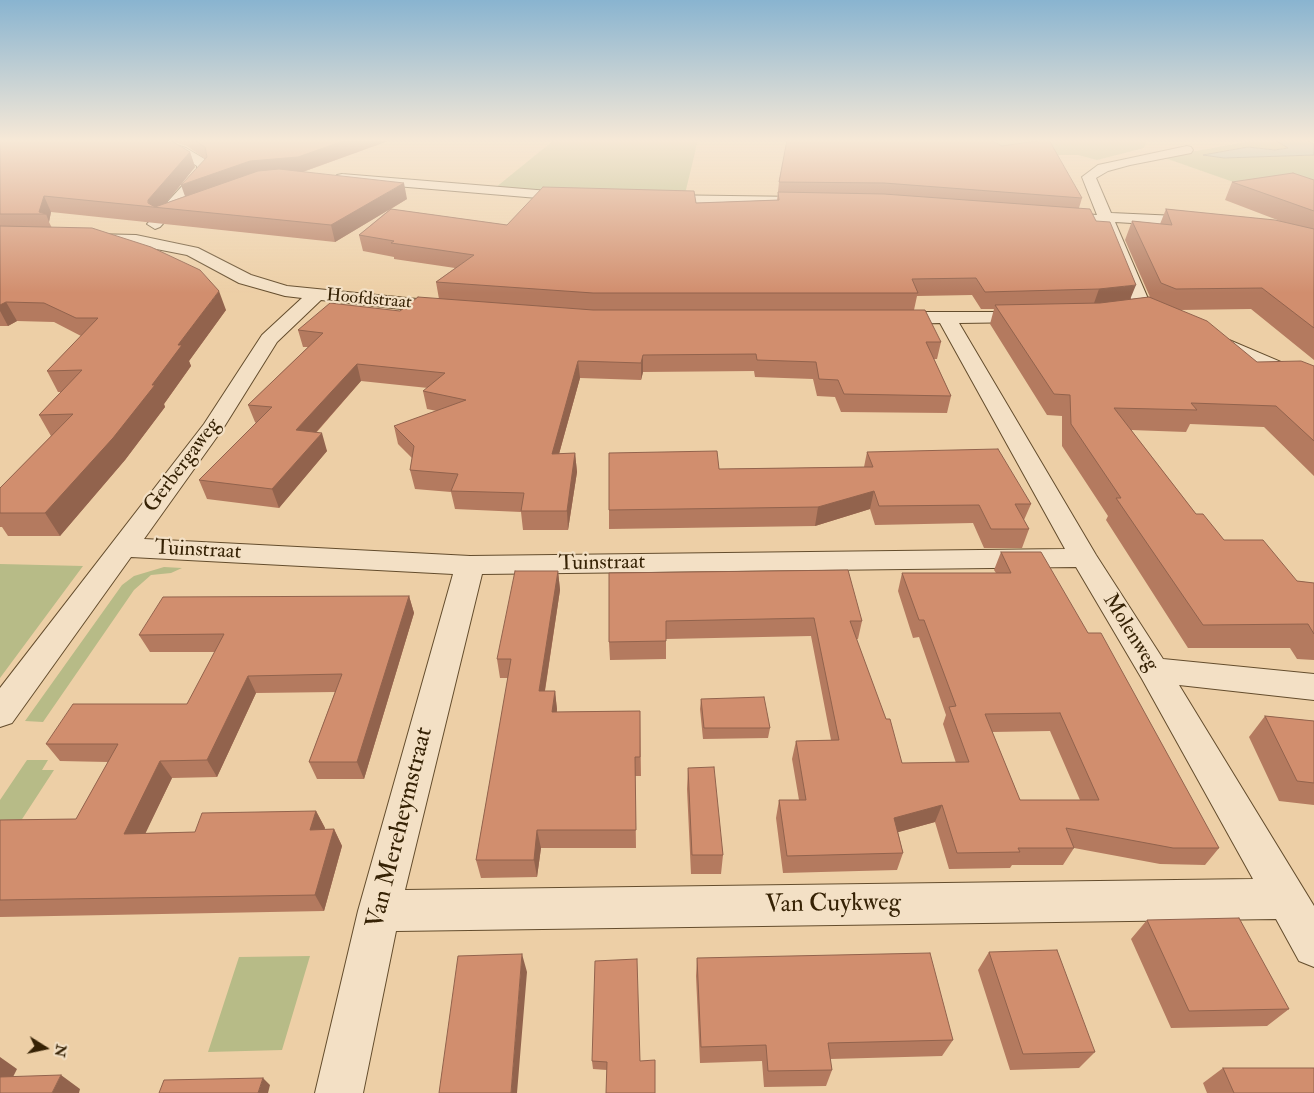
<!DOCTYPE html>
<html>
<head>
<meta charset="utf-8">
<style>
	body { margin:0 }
	#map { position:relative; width:1314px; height:1093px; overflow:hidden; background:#edcfa6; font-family:"IM FELL Double Pica",serif }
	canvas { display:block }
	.north { position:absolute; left:20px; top:1023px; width:50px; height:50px; -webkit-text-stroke:4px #f3e0c5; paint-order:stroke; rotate:100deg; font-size:14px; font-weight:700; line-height:20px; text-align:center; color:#362205 }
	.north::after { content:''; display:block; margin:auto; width:18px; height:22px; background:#362205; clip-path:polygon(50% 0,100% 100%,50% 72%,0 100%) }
</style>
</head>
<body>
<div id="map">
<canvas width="1314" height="1093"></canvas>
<div class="north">N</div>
</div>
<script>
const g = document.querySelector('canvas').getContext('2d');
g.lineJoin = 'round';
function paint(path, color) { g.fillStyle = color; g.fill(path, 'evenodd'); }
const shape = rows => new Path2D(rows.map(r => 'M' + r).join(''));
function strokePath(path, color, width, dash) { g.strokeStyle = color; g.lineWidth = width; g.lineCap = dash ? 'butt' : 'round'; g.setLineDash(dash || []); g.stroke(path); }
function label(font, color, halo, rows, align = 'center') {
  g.font = font + ' "IM FELL Double Pica",serif'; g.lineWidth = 4.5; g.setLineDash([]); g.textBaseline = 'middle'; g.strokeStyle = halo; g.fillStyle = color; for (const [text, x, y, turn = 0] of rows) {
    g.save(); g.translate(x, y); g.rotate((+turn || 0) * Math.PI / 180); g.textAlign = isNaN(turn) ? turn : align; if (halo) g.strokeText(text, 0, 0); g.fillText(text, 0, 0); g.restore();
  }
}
paint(shape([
	[554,140,698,140,685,194,585,194,495,188],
	[980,140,1147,140,1144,148,1097,160,1078,155,1027,155],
	[1257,140,1275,140,1288,148,1275,150,1248,147,1204,155,1224,158,1314,155,1314,191,1262,192,1162,157],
	[0,564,83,566,0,678],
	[164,567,182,568,171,573,151,575,134,590,43,722,25,721,122,585,134,576],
	[27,760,48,760,42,770,54,770,0,853,0,800],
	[310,956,282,1050,208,1052,239,957]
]), '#b7bb87');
const water = shape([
	[1275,140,1306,140,1314,144,1314,155,1224,158,1203,155,1248,147,1275,150,1288,148,1275,140]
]);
paint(water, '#9ab5ad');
strokePath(water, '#727a6a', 1);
const minor = shape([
	[143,140,161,140,186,148,208,161,211,171,160,227,155,229,147,224,197,170,197,166,178,154,143,140],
	[1187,146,1191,147,1193,150,1191,153,1130,165,1108,171,1096,178,1111,213,1199,217,1207,222,1199,227,1115,222,1152,308,1150,312,1143,314,1136,312,1101,224,1058,220,1051,216,1058,212,1097,215,1082,177,1098,165,1187,146],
	[342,174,573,193,580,197,573,201,337,181,335,178,337,175,342,174],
	[659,195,801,197,808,201,801,205,654,202,652,199,654,196,659,195],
	[91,234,136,235,198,248,251,275,287,286,447,302,454,304,456,308,454,312,447,314,321,300,277,342,224,427,144,539,470,556,1065,549,940,323,892,324,885,322,883,318,885,314,892,312,1036,312,1038,316,1036,320,1029,322,959,323,1096,555,1163,659,1314,674,1314,700,1179,685,1314,906,1314,967,1299,961,1276,919,396,931,363,1093,315,1093,358,911,453,574,131,557,12,723,0,727,0,688,204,424,262,335,302,298,285,296,239,283,187,255,136,245,85,242,83,239,85,236,91,234],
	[1076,567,1142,679,1253,879,405,890,482,574,1076,567],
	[1215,334,1314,376,1314,390,1208,344,1205,340,1208,336,1215,334]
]);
strokePath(minor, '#644d2d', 2);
paint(minor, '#f3e0c5');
paint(shape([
	[0,140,391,140,303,172,407,199,391,209,507,225,696,203,777,200,779,182,787,140,1082,198,1079,208,1131,299,1150,297,1125,240,1132,221,1160,224,1166,209,1280,221,1225,200,1232,182,1314,180,1314,360,1251,309,1179,310,1257,362,1314,366,1314,476,1264,427,1190,424,1186,432,1131,430,1196,514,1224,540,1297,581,1314,583,1314,660,1297,659,1290,648,1188,648,1106,520,1108,516,1062,446,1062,416,1047,415,990,324,994,309,981,309,972,295,917,296,914,310,941,342,937,359,934,359,951,396,947,413,841,412,835,397,817,396,813,379,755,377,754,371,643,372,641,380,580,378,559,454,575,453,577,472,568,530,523,530,521,512,455,509,451,492,415,489,410,470,412,458,398,444,394,426,437,411,427,409,423,391,428,388,361,381,316,433,327,451,279,508,207,499,199,480,256,423,255,422,248,405,308,347,303,347,298,330,400,311,439,299,436,282,455,268,394,259,394,257,363,251,359,235,390,209,335,242,51,212,49,222,52,228,226,310,189,361,191,366,164,404,165,407,125,460,60,536,8,536,2,527,0,527,0,488,51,436,39,415,61,392,58,392,47,371,81,336,54,322,17,321,8,326,0,326],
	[174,142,187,146,205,159,185,196,166,203,195,167,190,152],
	[867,452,1031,504,1024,520,1029,529,1022,548,984,548,973,523,875,525,870,509,815,526,609,529,609,510,719,469,864,467],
	[1001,552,1088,633,1219,848,1205,865,1160,864,1074,848,1063,865,1012,865,1010,868,949,869,935,822,898,832,903,853,897,870,783,873,776,818,779,800,799,800,792,759,796,741,831,740,811,636,666,639,666,659,610,660,609,642,609,573,862,621,858,639,856,639,902,763,956,763,943,724,946,715,919,637,913,638,898,591,902,573,996,573,994,570],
	[1050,731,1080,800,1020,800,992,732],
	[558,571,560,590,545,691,555,691,557,712,640,711,641,776,635,776,636,848,541,848,537,877,481,878,476,860,508,678,500,678,497,659],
	[409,596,414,613,364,779,317,779,309,762,335,692,256,693,217,777,172,778,145,833,195,832,316,811,325,828,324,830,334,829,342,846,324,911,0,917,0,820,76,819,108,762,60,761,46,744,187,704,215,652,150,652,139,635],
	[701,699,770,728,768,738,703,739,700,709],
	[1265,716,1314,721,1314,805,1279,801,1249,737],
	[688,768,723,855,721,874,691,874,687,789],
	[1147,920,1289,1009,1267,1026,1171,1028,1131,939],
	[989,952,1095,1052,1079,1068,1010,1070,978,970],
	[697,958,953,1040,942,1056,830,1059,832,1070,826,1086,764,1087,762,1061,700,1063,696,976],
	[637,959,607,1070,593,1069,592,1061],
	[1223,1068,1314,1093,1207,1093,1203,1083]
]), '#b47a5f');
paint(shape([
	[346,140,391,140,302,172,187,202,181,185,250,161],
	[190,152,195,167,162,208,150,206,148,200],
	[404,183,407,199,335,242,331,225],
	[44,196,51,212,49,222,46,214,39,212],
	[1136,285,1129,302,1093,306,1099,289],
	[219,291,226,310,189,361,191,366,164,404,165,407,125,460,60,536,45,513,152,385,178,345],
	[6,302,17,321,8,326,0,311,0,305],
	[643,355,643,372,641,380,641,363],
	[578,361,580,378,554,472,552,454],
	[357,364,361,381,302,448,296,430],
	[322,433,327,451,279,508,272,489],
	[575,453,577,472,568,530,567,511],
	[874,491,870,509,815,526,818,507],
	[558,571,560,590,542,709,539,691],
	[409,596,414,613,364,779,357,762],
	[248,676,256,693,217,777,207,760],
	[555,691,557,709,555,731,552,712],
	[160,761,172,778,137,851,124,834],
	[942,805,935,822,888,835,894,818],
	[316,811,325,828,319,847,310,830],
	[334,829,342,846,324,911,315,895],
	[537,830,541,848,537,877,534,860],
	[522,954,527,972,517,1093,511,1093],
	[0,1057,17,1069,6,1091,0,1087],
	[61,1075,80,1089,79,1093,52,1093],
	[263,1078,270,1085,268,1093,258,1093]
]), '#92634d');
const building = shape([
	[0,140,170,140,190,152,148,200,148,203,155,207,258,171,279,169,404,183,331,225,44,196,39,212,46,214,0,214,0,140],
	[194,140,346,140,298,157,250,161,181,185,207,157,205,147,194,140],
	[787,140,991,140,1002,146,1044,140,1049,140,1082,198,884,183,779,182,787,140],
	[1293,173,1314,180,1314,211,1232,182,1293,173],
	[543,187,694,191,696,203,779,200,778,192,884,194,1090,209,1096,221,1110,222,1136,285,1099,289,985,292,976,278,912,279,918,293,593,293,436,282,474,255,391,243,394,241,359,235,391,209,507,225,543,187],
	[1166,209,1275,220,1314,229,1314,328,1262,288,1176,289,1161,283,1132,221,1172,225,1166,209],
	[0,226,92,228,151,247,200,270,219,291,178,345,182,345,152,385,155,385,113,438,45,513,0,513,0,488,73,414,39,415,82,370,47,371,98,318,76,318,44,303,6,302,0,305,0,226],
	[418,297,593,310,925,310,941,342,926,342,951,396,844,394,838,380,819,379,816,362,757,360,756,354,643,355,641,363,578,361,552,454,575,453,567,511,521,511,524,493,451,491,458,474,410,470,414,446,394,426,466,400,423,391,445,373,357,364,296,430,322,433,272,489,199,480,272,407,248,405,323,333,298,330,330,303,400,311,418,297],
	[1149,297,1207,321,1257,362,1301,361,1314,366,1314,441,1276,406,1191,403,1197,410,1114,408,1196,514,1203,514,1224,540,1263,540,1297,581,1314,583,1314,634,1308,624,1203,625,1116,498,1121,498,1071,424,1070,395,1054,394,995,305,1100,303,1149,297],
	[998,449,1031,504,1015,504,1029,529,991,529,979,505,879,506,874,491,818,507,609,510,609,453,717,451,719,469,865,467,873,467,867,452,998,449],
	[1001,552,1041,552,1088,633,1101,633,1219,848,1173,848,1066,828,1074,848,1018,848,1020,852,957,853,942,805,894,818,903,853,787,856,779,800,806,800,796,741,839,740,814,618,666,621,666,641,609,642,609,573,848,570,862,621,850,621,886,719,890,719,902,763,969,762,949,707,956,706,924,620,919,620,902,573,1011,573,1001,552],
	[1060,713,1099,800,1020,800,985,714,1060,713],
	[515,571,558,571,539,691,555,691,552,712,640,711,640,757,635,757,636,830,537,830,534,860,476,860,511,659,497,659,515,571],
	[409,596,357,762,309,762,342,674,248,676,207,760,160,761,124,834,195,832,202,813,316,811,310,830,334,829,315,895,0,900,0,820,76,819,118,744,46,744,73,704,187,704,224,634,139,635,163,597,409,596],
	[764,697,770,728,704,728,701,699,764,697],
	[1265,716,1314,721,1314,783,1297,781,1265,716],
	[714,767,723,855,692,855,688,768,714,767],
	[1239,918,1289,1009,1189,1011,1147,920,1239,918],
	[1057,950,1095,1052,1023,1054,989,952,1057,950],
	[930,953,953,1040,828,1043,832,1070,768,1071,766,1045,701,1047,697,958,930,953],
	[522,954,511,1093,439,1093,458,956,522,954],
	[637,959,640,1061,655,1060,655,1093,606,1093,607,1062,592,1061,595,961,637,959],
	[1223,1068,1314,1068,1314,1093,1234,1093,1223,1068],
	[61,1075,52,1093,0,1093,0,1077,61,1075],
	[263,1078,258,1093,159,1093,164,1080,263,1078]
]);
paint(building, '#d18e6e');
strokePath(building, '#92634d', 1);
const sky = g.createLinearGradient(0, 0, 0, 293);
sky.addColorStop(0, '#89b4d0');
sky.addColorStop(0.48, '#f7e9d7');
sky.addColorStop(1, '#f7e9d700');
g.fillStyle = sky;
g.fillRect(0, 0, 1314, 293);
label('18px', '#362205', '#f3e0c5', [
	["Hoofdstraat",369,300,5]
]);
label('21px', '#362205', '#f3e0c5', [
	["Gerbergaweg",183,466,-53],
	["Tuinstraat",198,551,3],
	["Tuinstraat",602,564,-1],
	["Molenweg",1130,633,58]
]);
label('25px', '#362205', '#f3e0c5', [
	["Van Mereheymstraat",401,828,-76],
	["Van Cuykweg",833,905,-1]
]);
</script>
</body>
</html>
